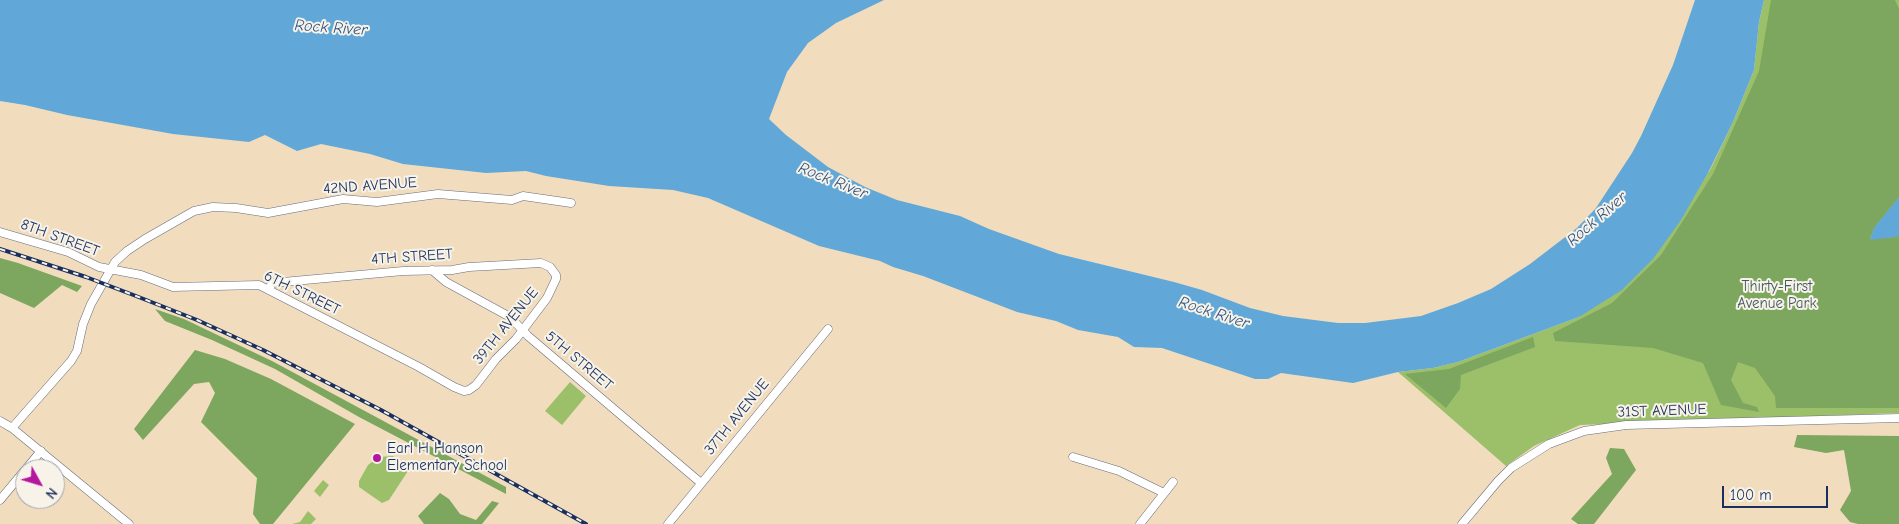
<!DOCTYPE html>
<html>
<head>
<meta charset="utf-8">
<style>
	body { margin:0 }
	#map { position:relative; width:1899px; height:524px; overflow:hidden; background:#f1ddbd; font-family:"Comic Neue",sans-serif }
	canvas { display:block }
	.north { position:absolute; left:15px; top:459px; width:50px; height:50px; box-sizing:border-box; background:#f7f3e8; border:1px solid #9fa5b1; border-radius:50%; rotate:129deg; font-size:14px; font-weight:700; line-height:20px; text-align:center; color:#1b2f5e }
	.north::after { content:''; display:block; margin:auto; width:18px; height:22px; background:#b5179e; clip-path:polygon(50% 0,100% 100%,50% 72%,0 100%) }
	.scale { position:absolute; left:1722px; top:486px; width:106px; height:22px; box-sizing:border-box; border:2px solid #1b2f5e; border-top:0; padding-left:6px; font-size:15px; line-height:18px; white-space:nowrap; color:#1b2f5e; -webkit-text-stroke:4px #f7f3e8; paint-order:stroke }
</style>
</head>
<body>
<div id="map">
<canvas width="1899" height="524"></canvas>
<div class="north">N</div>
<div class="scale">100 m</div>
</div>
<script>
const g = document.querySelector('canvas').getContext('2d');
g.lineJoin = 'round';
function paint(path, color) { g.fillStyle = color; g.fill(path, 'evenodd'); }
const shape = rows => new Path2D(rows.map(r => 'M' + r).join(''));
function strokePath(path, color, width, dash) { g.strokeStyle = color; g.lineWidth = width; g.lineCap = dash ? 'butt' : 'round'; g.setLineDash(dash || []); g.stroke(path); }
function label(font, color, halo, rows, align = 'center') {
  g.font = font + ' "Comic Neue",sans-serif'; g.lineWidth = 4; g.setLineDash([]); g.textBaseline = 'middle'; g.strokeStyle = halo; g.fillStyle = color; for (const [text, x, y, turn = 0] of rows) {
    g.save(); g.translate(x, y); g.rotate((+turn || 0) * Math.PI / 180); g.textAlign = isNaN(turn) ? turn : align; if (halo) g.strokeText(text, 0, 0); g.fillText(text, 0, 0); g.restore();
  }
}
paint(shape([
	[1764,0,1899,0,1899,413,1580,425,1534,446,1506,466,1398,372,1433,368,1458,362,1579,317,1710,170,1733,122,1754,70,1759,22],
	[570,382,586,396,562,425,545,411],
	[393,456,408,471,389,500,382,503,359,487,359,481,368,465,378,457],
	[323,480,329,485,320,497,314,491],
	[308,511,316,519,311,524,292,524,300,522]
]), '#9cc06a');
paint(shape([
	[1771,0,1895,0,1899,9,1899,197,1874,228,1870,239,1895,237,1899,235,1899,408,1776,408,1775,396,1755,368,1738,362,1731,380,1743,403,1757,407,1759,412,1721,405,1703,363,1653,348,1555,341,1553,333,1612,303,1661,255,1713,174,1759,71],
	[0,258,18,263,82,286,77,292,62,285,34,308,0,293],
	[155,309,184,319,272,361,506,487,506,494,359,417,275,369,212,340,165,321],
	[1533,337,1535,347,1461,375,1460,389,1446,408,1405,374,1449,369],
	[195,350,225,359,271,379,355,424,273,524,260,524,253,514,257,478,201,422,215,393,209,382,194,384,143,440,134,429],
	[1797,435,1899,436,1899,524,1858,524,1850,522,1840,510,1851,491,1844,450,1826,453,1794,447],
	[1610,448,1624,449,1636,470,1594,524,1578,524,1571,519,1612,474,1606,458],
	[440,493,449,499,460,514,476,520,492,501,499,503,482,524,424,524,418,516]
]), '#7da65e');
paint(shape([
	[0,0,884,0,836,23,808,43,787,72,769,119,786,135,828,167,865,187,897,200,960,216,989,229,1059,254,1174,282,1202,290,1250,308,1283,316,1338,323,1365,323,1421,316,1458,303,1491,289,1530,264,1577,228,1596,208,1632,153,1641,136,1673,65,1695,0,1764,0,1759,22,1754,70,1733,122,1710,169,1681,220,1653,259,1622,290,1579,317,1458,362,1433,368,1398,372,1353,383,1281,373,1268,379,1255,379,1162,348,1134,347,1118,337,1078,330,1056,321,1017,312,923,276,893,267,880,261,819,246,708,198,673,190,609,186,546,176,526,171,486,173,403,164,370,154,321,144,297,151,265,135,249,142,173,134,67,115,25,105,0,101],
	[1899,197,1899,235,1896,237,1870,240,1874,228]
]), '#61a8d8');
const minor = shape([
	[0,232,68,252,99,267,141,275,173,287,259,285,419,367,454,387,464,391,469,390,476,385,496,359,516,339,547,298,556,279,556,275,550,267,541,263,469,267,452,270,403,271,272,283,269,289],
	[432,270,446,282,510,317,528,336,701,483],
	[0,421,12,428,129,524],
	[12,428,71,361,77,351,83,324,91,304,115,262,127,251,145,239,194,211,213,207,236,208,268,213,343,199,377,202,438,194,512,200,523,196,571,203],
	[1073,457,1119,471,1164,493],
	[26,469,41,451],
	[0,500,25,470],
	[668,524,828,329],
	[1140,524,1173,482],
	[1462,524,1498,481,1511,468,1549,444,1584,431,1626,425,1899,418]
]);
strokePath(minor, '#666c7f', 9);
strokePath(minor, '#fff', 8);
const rail = shape([
	[0,249,86,277,136,296,197,320,263,350,381,410,586,524]
]);
strokePath(rail, '#1b2f5e', 4);
strokePath(rail, '#f7f3e8', 2, [5.5]);
for (const [x, y, r, color] of [
	[377,458,5,"#b5179e"]
]) { const dot = new Path2D(); dot.arc(x, y, r, 0, 2 * Math.PI); g.fillStyle = color; g.fill(dot); strokePath(dot, '#f7f3e8', 2); }
label('15px', '#1b2f5e', '#f7f3e8', [
	["42ND AVENUE",370,186,-4],
	["8TH STREET",60,238,20],
	["4TH STREET",412,257,-4],
	["6TH STREET",302,293,26],
	["39TH AVENUE",506,326,-51],
	["5TH STREET",579,361,40],
	["31ST AVENUE",1662,411,-2],
	["37TH AVENUE",737,417,-51]
]);
label('15px', '#425a62', '#f7f3e8', [
	["Thirty-First",1777,287],
	["Avenue Park",1777,304]
]);
label('15px', '#1b2f5e', '#f7f3e8', [
	["Earl H Hanson",387,449],
	["Elementary School",387,466]
], 'left');
label('italic 16px', '#305383', '#f7f3e8', [
	["Rock River",331,28,4],
	["Rock River",833,181,22],
	["Rock River",1597,219,-41],
	["Rock River",1214,313,18]
]);
</script>
</body>
</html>
